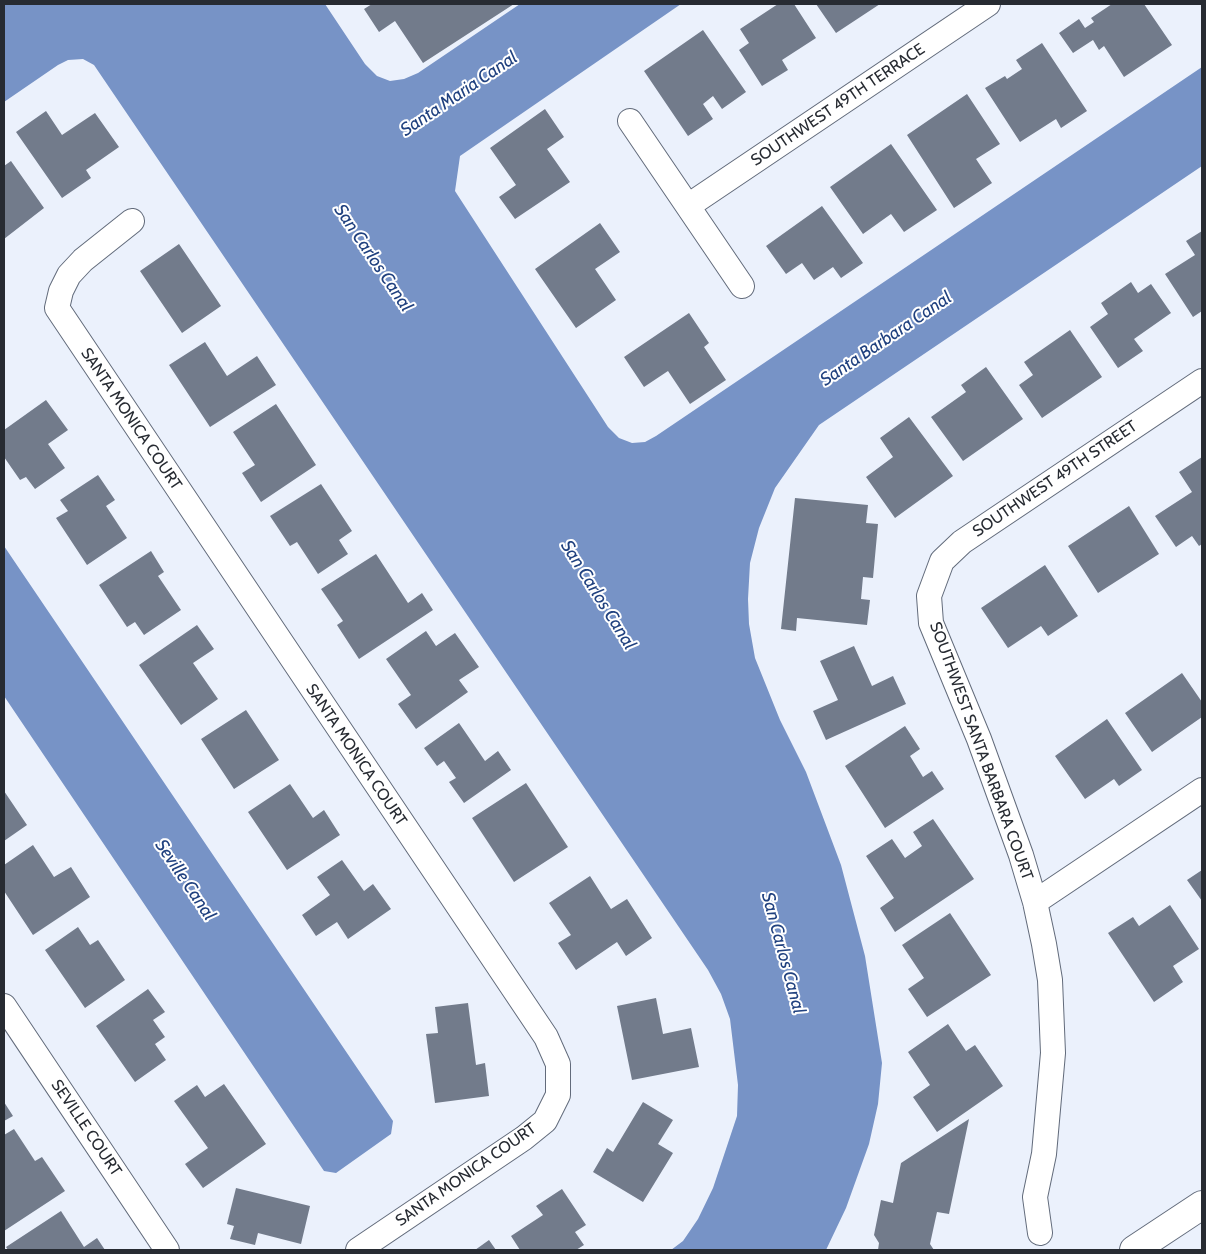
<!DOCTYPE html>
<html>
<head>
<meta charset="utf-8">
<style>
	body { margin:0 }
	#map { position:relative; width:1206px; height:1254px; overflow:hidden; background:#ebf1fc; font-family:Cabin,sans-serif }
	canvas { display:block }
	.frame { position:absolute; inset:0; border:5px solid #272b32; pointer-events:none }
</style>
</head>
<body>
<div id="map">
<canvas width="1206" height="1254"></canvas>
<div class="frame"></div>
</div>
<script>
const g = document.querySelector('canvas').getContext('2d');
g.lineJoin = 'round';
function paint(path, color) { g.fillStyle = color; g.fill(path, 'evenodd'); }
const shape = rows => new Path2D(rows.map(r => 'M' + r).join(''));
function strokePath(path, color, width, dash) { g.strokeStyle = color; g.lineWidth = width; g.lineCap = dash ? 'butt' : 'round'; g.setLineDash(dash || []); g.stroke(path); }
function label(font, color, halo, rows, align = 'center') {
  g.font = font + ' Cabin,sans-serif'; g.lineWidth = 4; g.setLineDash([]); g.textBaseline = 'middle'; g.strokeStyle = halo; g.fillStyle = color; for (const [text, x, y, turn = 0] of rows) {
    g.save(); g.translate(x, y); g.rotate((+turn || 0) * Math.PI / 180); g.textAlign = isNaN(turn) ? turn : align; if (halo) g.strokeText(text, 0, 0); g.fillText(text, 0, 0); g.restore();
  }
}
paint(shape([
	[4,4,325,4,365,64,377,76,390,81,404,79,418,73,520,4,681,4,460,156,455,191,608,427,619,438,632,443,645,442,656,436,1202,67,1202,166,819,425,775,488,759,528,750,563,748,599,749,624,755,658,780,720,806,772,841,865,865,956,882,1063,878,1104,869,1144,846,1208,826,1250,671,1250,683,1241,698,1219,713,1188,737,1116,738,1085,730,1019,721,994,708,970,94,65,83,59,68,60,58,65,4,102],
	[4,546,393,1121,391,1134,336,1173,324,1171,4,696]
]), '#7793c6');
paint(shape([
	[372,4,514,4,423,63,395,21,379,32,364,9],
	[778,4,794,4,816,38,782,60,788,70,762,86,739,50,749,43,740,29],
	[816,4,880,4,836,33],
	[1112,4,1144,4,1172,45,1124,77,1104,46,1099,50,1093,40,1073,53,1059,33,1079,19,1085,28,1094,22,1091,18],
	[703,30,746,92,722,109,713,96,703,104,713,119,688,136,644,71],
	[1042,43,1087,111,1061,128,1056,119,1020,142,985,88,1005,76,1007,79,1022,69,1016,60],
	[967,94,1000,144,976,159,992,183,954,208,907,135],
	[545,109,564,137,547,149,570,182,515,219,499,197,516,185,490,148],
	[46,111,62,135,95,113,119,147,86,170,91,178,62,198,16,132],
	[891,144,937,210,904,232,891,214,863,234,830,187],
	[11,161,44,208,4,239,4,166],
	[822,206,863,263,841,278,833,267,814,280,802,263,786,274,766,246],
	[600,223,620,252,595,269,616,300,576,328,535,269],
	[1202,231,1202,311,1193,317,1165,274,1195,255,1186,241],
	[179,244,221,306,182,333,140,271],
	[1131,282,1138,293,1151,284,1171,313,1134,339,1143,351,1118,368,1090,327,1108,314,1101,303],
	[689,313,709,343,704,347,726,380,690,404,668,371,644,387,624,357],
	[1070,330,1102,377,1042,418,1019,385,1033,375,1024,362],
	[205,342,227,376,257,356,276,385,210,427,169,365],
	[986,367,1023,419,963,461,931,417,966,392,961,385],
	[46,400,68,430,48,444,65,468,35,489,26,477,20,480,4,457,4,430],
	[276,404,316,465,261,502,242,473,255,465,233,432],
	[909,417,953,476,895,518,866,477,893,457,880,438],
	[1202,457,1202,544,1199,546,1192,536,1176,547,1155,516,1192,492,1179,472],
	[98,475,115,500,106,506,127,538,87,565,56,518,68,511,60,500],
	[321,484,352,531,339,540,348,554,318,574,297,542,290,546,270,516],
	[795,498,868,505,866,523,878,524,873,578,863,577,861,599,870,600,867,625,797,618,796,631,781,629],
	[1129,506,1159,554,1098,593,1068,546],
	[151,551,164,572,158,576,181,610,144,635,135,622,127,627,99,585],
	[376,554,408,603,422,593,433,610,359,659,337,625,343,621,321,589],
	[1045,565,1078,616,1048,636,1041,626,1008,648,981,608],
	[197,625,214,649,193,663,218,699,181,725,139,665],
	[426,631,436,646,455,633,479,667,459,680,468,692,416,729,398,704,411,695,386,659],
	[854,646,872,686,893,676,906,704,826,740,813,711,838,700,820,661],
	[1182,673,1202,702,1202,717,1152,752,1125,713],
	[246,710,279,760,234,789,201,739],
	[1107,719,1142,770,1119,786,1114,779,1085,799,1055,756],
	[459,723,485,761,498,751,511,770,464,803,449,782,456,778,444,761,437,766,424,748],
	[905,726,920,749,910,756,923,777,932,771,944,789,885,828,845,766],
	[526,783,568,847,514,882,472,818],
	[290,784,313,818,324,810,340,835,287,870,248,812],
	[4,791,27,825,4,841],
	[933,819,974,879,895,932,880,908,894,898,866,856,892,839,905,858,922,846,913,832],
	[33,845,54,877,71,867,90,897,33,935,4,891,4,865],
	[342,860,364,891,373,884,391,909,348,939,337,922,316,936,302,915,330,895,317,877],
	[1202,870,1202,901,1187,880],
	[590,876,611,909,627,899,652,938,626,956,617,942,576,970,558,943,571,935,549,903],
	[1170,905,1199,949,1173,966,1183,982,1154,1002,1108,933,1133,917,1139,926],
	[950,913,991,975,927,1017,908,989,924,978,902,945],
	[78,927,90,945,98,940,125,980,85,1008,45,950],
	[148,989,165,1012,153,1020,165,1037,155,1044,166,1060,135,1082,96,1026],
	[656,998,663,1034,691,1028,699,1067,632,1080,617,1006],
	[468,1003,476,1065,485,1063,489,1096,435,1103,426,1034,438,1033,435,1007],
	[948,1024,966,1051,975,1045,1003,1086,937,1132,913,1097,930,1085,908,1052],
	[224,1084,266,1144,203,1188,185,1164,208,1148,174,1101,197,1085,205,1097],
	[4,1102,13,1116,4,1121],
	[643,1102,673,1120,658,1144,673,1153,643,1202,593,1172,607,1148,613,1152],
	[969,1119,949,1214,937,1212,930,1244,934,1250,878,1250,879,1243,874,1235,881,1200,893,1203,901,1163],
	[14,1129,35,1161,42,1157,65,1191,4,1231,4,1135],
	[236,1188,310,1206,301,1244,258,1233,255,1245,230,1239,234,1226,227,1224],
	[562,1189,586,1225,575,1232,584,1245,576,1250,520,1250,511,1236,543,1215,536,1206],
	[61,1211,84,1247,97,1238,105,1250,8,1250,6,1247],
	[489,1240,496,1250,475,1250]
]), '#727b8b');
const minor = shape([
	[630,121,742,286],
	[688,206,988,4],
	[132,221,83,260,69,275,61,291,57,308,546,1037,558,1064,558,1095,545,1121,524,1138,358,1250],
	[1035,902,1202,790],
	[4,1006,167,1250],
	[1040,1233,1035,1197,1044,1154,1053,1053,1050,980,1044,944,1035,902,1021,855,979,739,931,623,929,596,942,561,962,542,1202,381]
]);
const primary = shape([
	[1134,1250,1202,1205]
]);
strokePath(minor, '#626b7b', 26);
strokePath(primary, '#626b7b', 30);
strokePath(minor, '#fff', 24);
strokePath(primary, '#fff', 28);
label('16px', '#272b32', '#fff', [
	["SOUTHWEST 49TH TERRACE",838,105,-34],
	["SANTA MONICA COURT",131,419,56],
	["SOUTHWEST 49TH STREET",1055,479,-34],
	["SOUTHWEST SANTA BARBARA COURT",981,751,70],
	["SANTA MONICA COURT",356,755,56],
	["SEVILLE COURT",86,1128,56],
	["SANTA MONICA COURT",466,1175,-35]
]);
label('italic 18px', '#20417f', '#fff', [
	["Santa Maria Canal",459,94,-34],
	["San Carlos Canal",373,258,56],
	["Santa Barbara Canal",886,339,-34],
	["San Carlos Canal",598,595,58],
	["Seville Canal",185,880,56],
	["San Carlos Canal",783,953,75]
]);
</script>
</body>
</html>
